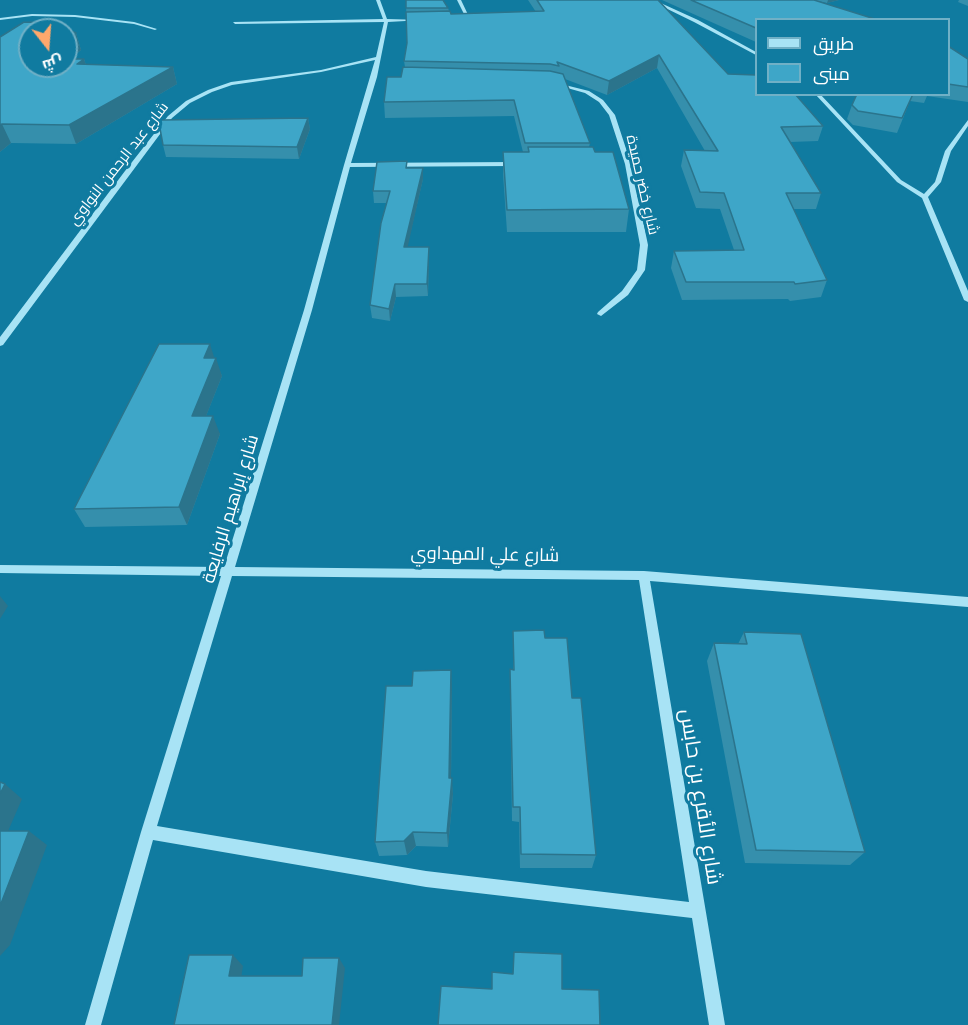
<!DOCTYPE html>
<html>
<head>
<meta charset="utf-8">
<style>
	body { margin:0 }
	#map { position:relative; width:968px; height:1025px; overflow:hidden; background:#107ba0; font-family:Helvetica,Cairo,sans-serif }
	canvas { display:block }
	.legend { position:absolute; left:755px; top:18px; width:195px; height:78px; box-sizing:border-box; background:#107ba0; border:2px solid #70b0c6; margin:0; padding:8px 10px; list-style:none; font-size:18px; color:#fff }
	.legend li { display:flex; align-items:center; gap:12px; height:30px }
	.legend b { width:30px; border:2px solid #70b0c6 }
	.north { position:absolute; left:18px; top:18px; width:60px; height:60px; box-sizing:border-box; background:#107ba0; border:2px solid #70b0c6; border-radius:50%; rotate:163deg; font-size:16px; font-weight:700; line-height:24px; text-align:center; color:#fff }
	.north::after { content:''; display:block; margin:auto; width:21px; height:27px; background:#ffa86c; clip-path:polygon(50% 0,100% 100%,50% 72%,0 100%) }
</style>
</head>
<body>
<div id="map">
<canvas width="968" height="1025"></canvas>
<ul class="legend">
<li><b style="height:8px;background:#a8e3f5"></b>طريق</li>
<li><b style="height:16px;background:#3ea6c8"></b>مبنى</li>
</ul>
<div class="north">ش</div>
</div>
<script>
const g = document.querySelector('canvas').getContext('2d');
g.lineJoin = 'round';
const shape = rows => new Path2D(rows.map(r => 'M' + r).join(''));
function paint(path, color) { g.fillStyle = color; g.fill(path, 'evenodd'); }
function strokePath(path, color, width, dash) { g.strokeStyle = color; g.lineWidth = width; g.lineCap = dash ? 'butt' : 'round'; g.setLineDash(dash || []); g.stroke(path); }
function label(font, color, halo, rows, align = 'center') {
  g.font = font + ' Helvetica,Cairo,sans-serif'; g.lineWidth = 6; g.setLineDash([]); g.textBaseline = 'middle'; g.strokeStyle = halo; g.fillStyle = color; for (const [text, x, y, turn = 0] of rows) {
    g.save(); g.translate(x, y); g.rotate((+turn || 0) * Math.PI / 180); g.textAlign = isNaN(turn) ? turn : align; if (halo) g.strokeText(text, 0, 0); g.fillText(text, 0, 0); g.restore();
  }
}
paint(shape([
	[376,0,380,0,387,19,423,20,388,22,377,77,351,163,515,162,518,164,515,166,350,167,312,310,235,567,644,571,968,597,968,607,650,581,725,1025,709,1025,692,918,426,887,153,840,101,1025,85,1025,141,832,221,576,0,573,0,565,224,567,304,310,344,165,375,60,321,72,232,85,212,92,190,103,172,118,3,345,0,346,0,337,125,171,168,116,186,101,208,90,231,82,321,70,376,57,384,22,235,24,233,22,383,19,376,0],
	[232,576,639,580,689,902,426,871,157,826,232,576],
	[457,0,461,0,471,21,467,20,457,0],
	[649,0,654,0,698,20,756,52,756,55,694,22,649,0],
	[32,14,75,15,134,22,157,29,155,30,134,24,75,17,32,16,0,20,0,18,32,14],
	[553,82,589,91,603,100,615,115,631,164,648,245,645,270,628,295,601,316,597,314,598,312,622,291,637,270,640,245,625,164,609,115,599,102,585,93,553,84,553,82],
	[815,94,820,94,901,180,924,194,935,182,945,151,968,120,968,126,951,151,941,182,928,197,968,291,968,302,964,300,922,198,897,182,815,94]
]), '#a8e3f5');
paint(shape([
	[406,0,448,8,449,11,451,14,536,12,528,0,658,0,728,74,823,126,818,141,790,142,821,193,816,209,793,209,827,280,821,297,790,301,788,299,682,300,671,268,674,251,734,250,720,209,696,208,681,166,684,150,705,151,657,68,607,95,565,79,590,143,589,147,595,152,629,209,626,232,507,232,503,174,503,152,523,152,514,116,385,118,384,102,401,77,405,67,404,61,407,43],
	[662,0,839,0,827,3,818,1,756,20,756,42],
	[959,0,968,0,968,6,958,2],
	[76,33,81,50,70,59,84,59,86,65,173,67,177,84,76,144,11,143,0,152,0,37],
	[948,46,968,59,968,102,927,96,924,103,910,101,897,133,853,125,847,119,852,105,857,94,948,94],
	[308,118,310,129,299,159,166,157,163,145],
	[407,161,407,168,423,168,423,179,407,247,429,259,428,296,396,297,390,321,372,318,370,305,387,203,374,203,373,191],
	[214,358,222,376,206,416,220,434,187,525,85,527,74,509],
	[513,631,545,638,572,698,596,855,592,868,520,868,519,822,512,821,510,687,510,669,513,670],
	[744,632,865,852,850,865,745,863,707,661,714,643,738,644],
	[452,687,451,778,453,794,448,847,416,846,407,855,379,856,375,842]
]), '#358fac');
paint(shape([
	[828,0,839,0,827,3],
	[76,33,81,50,66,62,66,40],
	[659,55,657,68,607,95,609,81],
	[84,59,90,77,77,64],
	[173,67,177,84,76,144,69,125],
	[308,118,310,129,299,159,297,147],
	[2,124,11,143,0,152,0,125],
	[423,168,423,179,405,259,404,247],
	[429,247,429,259,428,296,427,284],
	[395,284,396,297,390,321,389,309],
	[210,344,215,360,216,358,222,376,199,434,192,416,204,358],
	[213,416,220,434,187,525,179,507],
	[0,596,8,606,0,619],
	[451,670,452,687,451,787,452,778,453,794,448,847,447,833,449,778],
	[5,784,22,799,2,845,0,844,0,794],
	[29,831,47,845,10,945,0,956,0,906],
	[413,832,416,846,407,855,404,841],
	[233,955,243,966,240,985,229,976],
	[339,958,345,968,339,1025,332,1025]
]), '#2b748c');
const building = shape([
	[406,0,443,0,448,8,406,8,406,0],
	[537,0,658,0,728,74,756,75,756,94,795,94,823,126,781,127,821,193,786,193,827,280,795,284,794,282,686,282,674,251,744,250,724,193,700,192,684,150,718,151,659,55,609,81,557,62,559,66,550,64,404,61,407,43,406,12,450,11,451,14,544,11,537,0],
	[691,0,814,0,878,20,756,20,756,28,691,0],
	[24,22,51,23,76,33,66,40,66,30,30,30,30,66,66,66,66,59,84,59,77,64,173,67,69,125,2,124,0,125,0,37,24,22],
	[948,46,968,59,968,87,948,84,948,46],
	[403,67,550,71,563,74,590,143,525,143,514,100,384,102,387,77,401,77,403,67],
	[857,94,913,94,902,118,858,111,852,105,857,94],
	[308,118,297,147,163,145,159,123,161,120,308,118],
	[528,147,593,147,595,152,613,152,629,209,507,210,503,152,529,152,528,147],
	[407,161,406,168,423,168,404,247,429,247,427,284,395,284,389,309,370,305,381,223,390,191,373,191,377,162,407,161],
	[159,344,210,344,204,358,216,358,192,416,213,416,179,507,74,509,159,344],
	[544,630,545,638,567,638,572,698,581,698,596,855,521,854,520,807,513,807,510,669,514,670,513,631,544,630],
	[744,632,801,634,865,852,756,850,714,643,747,644,744,632],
	[451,670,449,778,452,778,447,833,413,832,404,841,375,842,386,686,412,686,413,671,451,670],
	[0,782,5,784,0,794,0,782],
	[0,831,29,831,0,906,0,831],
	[514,952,562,954,562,989,599,990,600,1025,438,1025,441,986,492,989,492,972,513,974,514,952],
	[189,955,233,955,229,976,302,976,303,958,339,958,332,1025,174,1025,189,955]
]);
paint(building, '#3ea6c8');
strokePath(building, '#2b748c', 1.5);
label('15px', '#fff', '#107ba0', [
	["شارع عبد الرحمن النواوي",119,164,-52],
	["شارع خضر حميدة",642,185,77]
]);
label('18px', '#fff', '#107ba0', [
	["شارع إبراهيم الرفايعة",231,509,-73],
	["شارع علي المهداوي",485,555,1]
]);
label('21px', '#fff', '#107ba0', [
	["شارع الأقرع بن حابس",700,797,81]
]);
</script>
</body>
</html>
